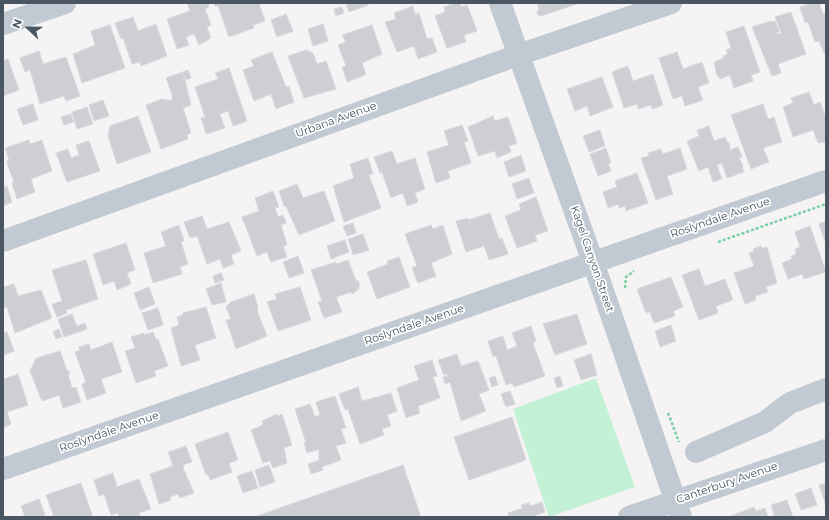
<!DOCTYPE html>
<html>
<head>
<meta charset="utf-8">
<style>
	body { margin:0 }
	#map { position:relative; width:829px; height:520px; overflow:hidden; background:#f5f3f3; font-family:Montserrat,sans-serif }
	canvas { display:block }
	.frame { position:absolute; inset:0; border:4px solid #4a5661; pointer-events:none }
	.north { position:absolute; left:8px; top:8px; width:40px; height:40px; -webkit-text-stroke:3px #fff; paint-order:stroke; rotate:292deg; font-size:11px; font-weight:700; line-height:16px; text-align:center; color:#4a5661 }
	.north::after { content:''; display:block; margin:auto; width:14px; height:18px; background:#4a5661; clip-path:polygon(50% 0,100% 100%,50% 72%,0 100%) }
</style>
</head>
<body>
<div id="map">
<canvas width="829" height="520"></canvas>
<div class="frame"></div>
<div class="north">N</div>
</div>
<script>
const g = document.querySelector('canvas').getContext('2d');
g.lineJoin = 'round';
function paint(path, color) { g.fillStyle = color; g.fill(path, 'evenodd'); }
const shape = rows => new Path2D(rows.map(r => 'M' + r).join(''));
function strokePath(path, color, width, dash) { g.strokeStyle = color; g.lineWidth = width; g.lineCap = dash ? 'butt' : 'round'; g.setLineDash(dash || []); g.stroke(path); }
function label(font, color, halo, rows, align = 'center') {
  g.font = font + ' Montserrat,sans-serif'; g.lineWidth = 3.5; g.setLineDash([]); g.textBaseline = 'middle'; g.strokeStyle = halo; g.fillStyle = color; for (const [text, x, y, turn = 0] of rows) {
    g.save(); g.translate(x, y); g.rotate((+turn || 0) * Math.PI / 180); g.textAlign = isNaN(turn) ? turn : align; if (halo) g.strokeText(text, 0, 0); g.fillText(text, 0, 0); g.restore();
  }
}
paint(shape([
	[596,378,635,487,549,517,513,409]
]), '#c3f1d5');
const building = shape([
	[187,3,208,3,209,7,205,9,211,25,207,27,211,38,199,45,194,34,186,37,189,45,177,49,167,19,190,11,187,3],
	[214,3,259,3,265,21,253,25,254,28,229,37,218,6,215,6,214,3],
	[368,3,368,5,349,12,346,5,350,3,368,3],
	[456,3,460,3,461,7,467,5,477,31,464,35,466,42,447,48,435,16,445,12,444,7,456,3],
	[537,3,576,3,577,4,541,16,538,15,537,11,539,10,537,3],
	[811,3,819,3,823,14,826,13,826,53,824,53,819,41,815,42,808,22,805,23,800,7,811,3],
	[413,6,415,15,419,13,427,39,432,38,437,52,418,59,414,46,397,52,385,22,396,19,394,13,413,6],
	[342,7,344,13,336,16,334,9,342,7],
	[791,12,806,54,778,64,781,73,772,76,752,27,771,21,772,22,775,21,779,31,776,34,781,33,775,17,791,12],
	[286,14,293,31,277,37,271,20,286,14],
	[133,17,138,31,156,24,167,56,141,66,140,62,132,64,123,38,121,39,115,23,133,17],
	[323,24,328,41,313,46,308,29,323,24],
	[110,25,125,68,82,83,73,54,95,45,91,31,110,25],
	[372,25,382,54,362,63,366,74,365,75,347,82,342,67,346,66,338,45,346,42,342,35,372,25],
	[744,26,760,72,751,75,753,81,734,88,730,75,720,79,719,76,717,76,714,62,724,58,723,56,728,54,726,50,731,48,726,32,744,26],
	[306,50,313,53,317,64,326,61,336,89,304,98,288,56,306,50],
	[39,51,43,64,66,57,80,96,66,101,64,96,40,104,30,70,25,72,20,58,39,51],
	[272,52,286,87,289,86,294,102,276,109,271,94,254,101,243,70,254,66,251,60,272,52],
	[677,52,683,69,702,62,709,83,698,87,703,100,685,106,682,96,673,99,659,58,677,52],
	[8,59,19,90,3,96,3,61,8,59],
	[628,66,633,81,653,74,663,105,652,109,651,105,638,109,637,104,624,108,612,72,628,66],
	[229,68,247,121,233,126,228,111,220,114,225,128,206,134,201,118,205,117,195,87,218,79,215,73,229,68],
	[188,70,191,78,186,80,183,72,188,70],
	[183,72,191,105,183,108,191,133,187,135,188,139,161,149,146,105,162,99,172,101,172,94,166,78,183,72],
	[602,77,613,107,590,116,587,106,575,111,567,89,602,77],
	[809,92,814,105,820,102,826,118,826,142,823,143,823,142,818,143,813,130,793,137,783,107,793,103,791,98,809,92],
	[103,100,109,116,94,121,89,105,103,100],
	[33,104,38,120,23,125,17,109,33,104],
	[763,104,768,119,774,117,782,142,763,148,769,162,751,169,731,115,763,104],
	[87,107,93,124,77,129,72,112,87,107],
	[71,114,74,122,64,125,61,117,71,114],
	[138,116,151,152,117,164,108,136,110,126,138,116],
	[493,116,495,121,508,117,517,143,509,146,511,152,497,158,495,151,478,156,468,127,493,116],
	[462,125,468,141,464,142,471,163,448,171,450,178,436,183,427,152,449,145,444,131,462,125],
	[709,126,714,141,725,137,728,143,729,142,730,150,738,147,742,157,739,158,743,166,742,167,744,172,727,178,722,163,717,165,722,179,713,182,708,167,699,171,687,141,699,136,697,130,709,126],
	[600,130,605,146,589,152,583,136,600,130],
	[29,140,30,144,42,140,52,171,31,179,35,192,17,199,12,183,14,182,7,163,7,161,9,160,5,148,29,140],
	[89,141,100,171,67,182,56,153,68,149,71,158,79,155,76,145,89,141],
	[606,148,611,163,608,164,611,171,598,176,590,154,606,148],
	[680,148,687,169,667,176,673,194,656,200,641,158,649,156,648,153,661,149,663,154,680,148],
	[392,151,397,164,415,158,425,189,415,193,418,202,407,206,403,193,391,198,382,172,380,173,374,157,392,151],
	[521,155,526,171,509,177,504,162,521,155],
	[368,158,373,174,369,175,381,208,344,222,333,186,354,178,350,164,368,158],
	[637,173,648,203,626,211,625,206,619,208,618,204,608,208,603,192,617,187,615,181,637,173],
	[529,178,534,193,517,199,512,184,529,178],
	[297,184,303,198,324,191,335,221,299,235,286,206,284,206,279,191,297,184],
	[3,185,4,187,7,186,12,202,3,206,3,185],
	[273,191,279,207,275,208,278,217,283,215,286,223,281,225,287,245,283,246,287,257,271,262,267,252,257,256,242,217,259,211,255,198,273,191],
	[536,197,548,231,535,235,537,241,517,248,505,216,521,210,519,204,536,197],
	[490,213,499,239,502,238,508,254,489,260,484,246,466,252,456,221,468,218,468,220,490,213],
	[202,216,207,229,229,222,241,251,231,255,234,264,223,268,220,259,207,264,197,236,190,238,184,222,202,216],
	[826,221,826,244,819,224,826,221],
	[353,223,356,233,347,236,343,226,353,223],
	[179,225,184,241,181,242,188,264,180,267,182,274,153,283,144,253,166,246,161,232,179,225],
	[431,225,433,229,443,225,452,254,431,263,436,276,418,283,412,268,417,266,405,234,431,225],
	[810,226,826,272,804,279,802,274,788,279,782,263,792,259,791,256,796,254,795,249,800,247,795,232,810,226],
	[363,234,369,250,353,255,348,239,363,234],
	[345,240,349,252,331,259,327,246,345,240],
	[126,243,135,270,127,273,131,284,117,290,114,281,103,285,93,254,126,243],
	[761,246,762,248,767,247,777,283,766,287,768,292,755,296,756,300,745,304,734,273,754,266,749,253,754,251,753,249,761,246],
	[298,256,304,273,289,278,283,262,298,256],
	[399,257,410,287,377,299,367,272,388,264,387,261,399,257],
	[86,260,98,299,66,310,67,313,57,317,52,304,62,301,52,270,86,260],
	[348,260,356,281,358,280,360,286,358,286,359,289,352,294,351,292,336,297,342,312,324,318,318,302,322,301,311,270,336,262,337,264,348,260],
	[699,269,705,286,725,279,733,300,716,306,718,313,699,320,682,275,699,269],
	[221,273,224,280,215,283,213,276,221,273],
	[671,277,683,307,673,311,675,316,654,323,650,312,647,313,645,311,637,289,671,277],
	[221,283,226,302,212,305,206,289,221,283],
	[14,284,18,296,41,290,52,318,15,333,7,307,3,308,3,287,14,284],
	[149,287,155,304,140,310,134,293,149,287],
	[300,287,311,320,278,331,267,302,277,299,275,294,300,287],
	[254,294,258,307,257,311,267,336,236,349,226,320,231,319,226,307,231,302,254,294],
	[206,307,216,338,195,345,200,360,181,366,171,328,179,325,177,317,183,315,183,313,206,307],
	[158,308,163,325,148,330,142,313,158,308],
	[72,314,77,326,85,323,87,329,64,337,58,319,72,314],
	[577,314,587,344,555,355,543,324,577,314],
	[671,325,676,341,660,347,655,331,671,325],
	[531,326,536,341,533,343,545,376,514,387,512,383,506,385,496,356,493,357,488,341,503,336,507,350,517,346,512,333,531,326],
	[59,329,62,337,56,339,53,332,59,329],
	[7,332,14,351,4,355,3,334,7,332],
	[153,332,156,340,158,339,168,366,154,371,156,376,136,383,125,351,135,348,131,337,144,333,144,335,153,332],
	[112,342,122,372,101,379,106,393,87,400,82,384,86,382,75,352,80,350,79,347,89,344,91,350,112,342],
	[60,351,67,371,69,371,70,374,68,374,72,388,76,387,81,402,63,408,59,395,42,401,30,371,36,358,60,351],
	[457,354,461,366,478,361,489,390,479,394,486,411,461,421,450,382,445,384,443,377,448,376,447,374,444,375,438,360,457,354],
	[591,354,597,375,581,380,574,360,591,354],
	[432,360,437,376,433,377,440,398,418,406,420,413,406,418,397,388,419,380,414,366,432,360],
	[18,374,28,405,7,412,11,424,3,428,3,378,4,379,18,374],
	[495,376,498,385,492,387,489,378,495,376],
	[560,376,563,386,557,388,554,378,560,376],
	[358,387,362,401,391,393,397,411,387,415,391,426,382,429,384,435,360,444,348,409,345,410,339,394,358,387],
	[510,391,515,404,506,407,501,394,510,391],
	[335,396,346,428,341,429,346,443,336,446,341,460,322,467,323,470,311,474,308,464,319,460,319,449,307,453,304,443,306,443,295,409,310,404,315,417,320,415,316,402,335,396],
	[277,414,278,416,282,414,292,445,284,448,287,463,273,468,270,461,263,463,251,430,263,425,262,421,277,414],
	[512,417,526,460,469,480,454,437,512,417],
	[228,432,238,460,229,463,232,472,210,480,208,474,206,475,195,444,228,432],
	[186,446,192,462,183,465,184,470,194,493,180,498,178,494,170,497,171,500,159,504,150,474,173,466,168,452,186,446],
	[269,465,275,482,260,487,255,470,269,465],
	[403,465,421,517,254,517,403,465],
	[252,471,258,488,243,493,237,476,252,471],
	[113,473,117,487,139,479,151,509,139,513,140,516,136,517,119,517,118,513,111,515,104,494,99,496,94,480,113,473],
	[81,483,93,517,54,517,46,495,81,483],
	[826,483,826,506,819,485,826,483],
	[811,488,817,505,801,510,795,494,811,488],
	[39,499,45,515,43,517,25,517,21,506,39,499],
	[787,500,793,517,775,517,771,505,787,500],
	[542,502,545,512,530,517,509,517,508,513,523,508,521,505,529,503,530,506,542,502],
	[754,507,756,511,765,508,768,517,728,517,754,507]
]);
paint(building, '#cdcfd5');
strokePath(building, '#d7d9de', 1);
strokePath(shape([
	[718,242,826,204],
	[625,288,626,277,634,271],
	[668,413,679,442]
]), '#7ad0a6', 2.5, [3, 2]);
strokePath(shape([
	[500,3,593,262,681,517],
	[3,24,65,3],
	[3,241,518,55,671,3],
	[696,452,765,422,790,403,826,389],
	[3,469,826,181],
	[629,517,826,450]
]), '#c1cad2', 22);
label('11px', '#4a5661', '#fff', [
	["Urbana Avenue",336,120,-20],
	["Roslyndale Avenue",720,218,-19],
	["Kagel Canyon Street",592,259,71],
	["Roslyndale Avenue",414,325,-19],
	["Roslyndale Avenue",109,432,-19],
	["Canterbury Avenue",727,483,-19]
]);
</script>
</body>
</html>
